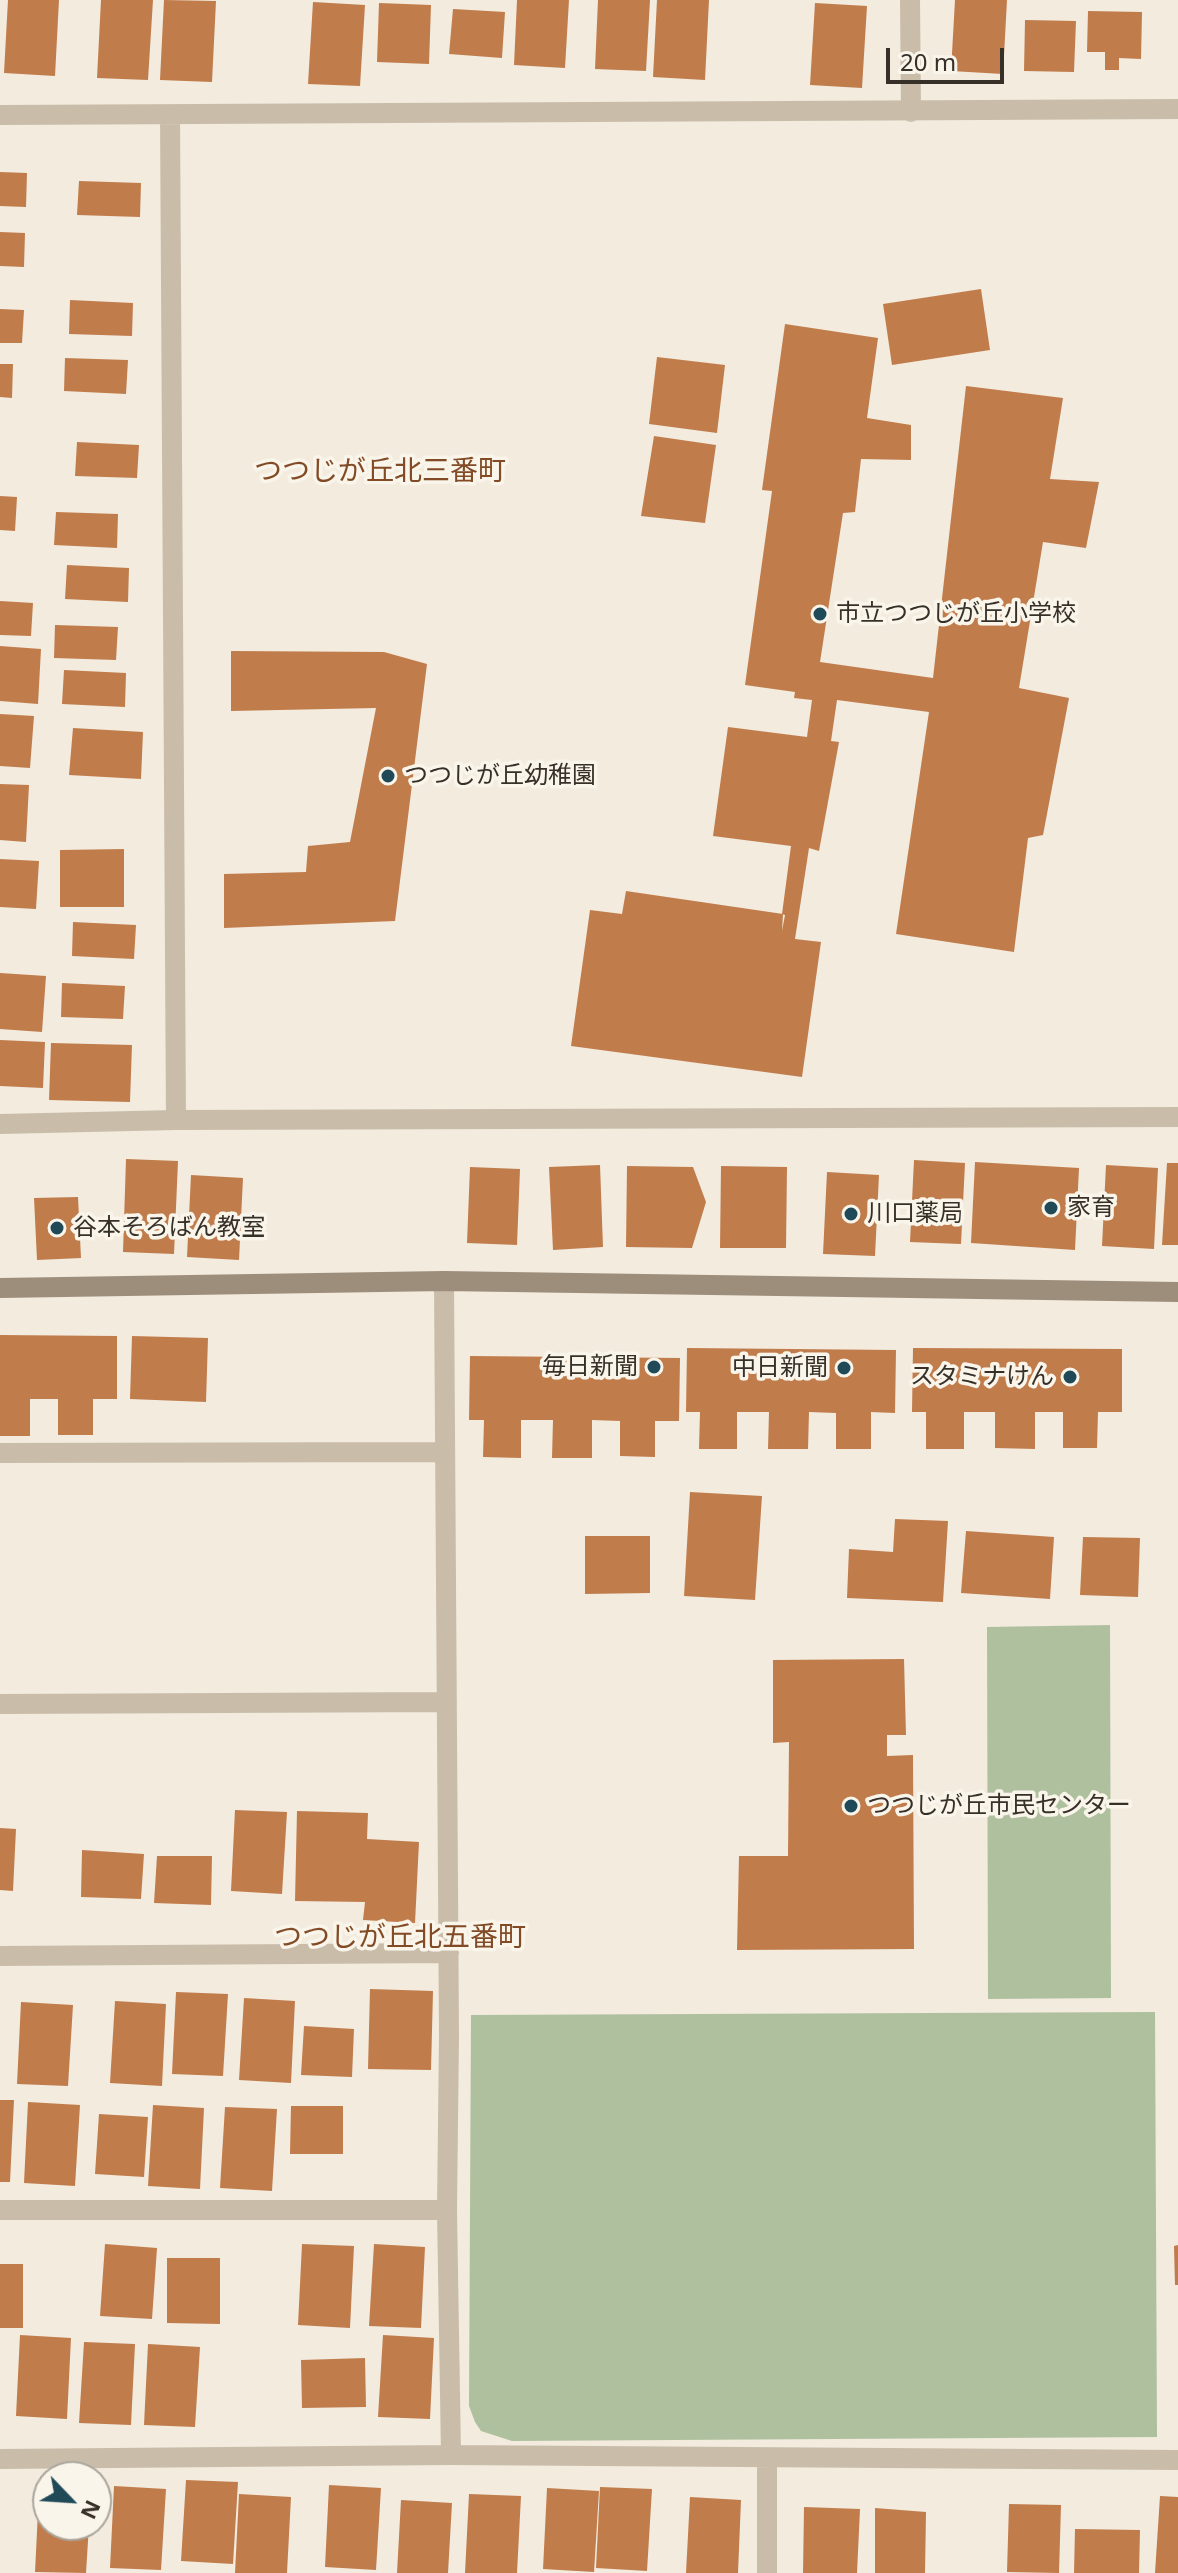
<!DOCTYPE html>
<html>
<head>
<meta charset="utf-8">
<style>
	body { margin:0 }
	#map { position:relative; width:1178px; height:2573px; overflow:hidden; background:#f2ebde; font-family:"Noto Sans",sans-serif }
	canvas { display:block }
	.north { position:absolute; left:32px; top:2461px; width:80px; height:80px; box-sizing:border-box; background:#f9f5ea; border:2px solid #aba69d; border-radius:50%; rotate:115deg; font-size:22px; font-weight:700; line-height:32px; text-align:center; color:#373029 }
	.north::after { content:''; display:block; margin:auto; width:28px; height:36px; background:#204a57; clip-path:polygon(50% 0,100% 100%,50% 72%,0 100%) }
	.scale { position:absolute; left:886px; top:48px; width:118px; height:36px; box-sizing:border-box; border:4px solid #373029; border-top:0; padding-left:10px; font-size:24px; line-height:28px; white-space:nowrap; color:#373029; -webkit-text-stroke:6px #f9f5ea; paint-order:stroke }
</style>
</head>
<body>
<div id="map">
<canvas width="1178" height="2573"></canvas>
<div class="north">N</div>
<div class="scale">20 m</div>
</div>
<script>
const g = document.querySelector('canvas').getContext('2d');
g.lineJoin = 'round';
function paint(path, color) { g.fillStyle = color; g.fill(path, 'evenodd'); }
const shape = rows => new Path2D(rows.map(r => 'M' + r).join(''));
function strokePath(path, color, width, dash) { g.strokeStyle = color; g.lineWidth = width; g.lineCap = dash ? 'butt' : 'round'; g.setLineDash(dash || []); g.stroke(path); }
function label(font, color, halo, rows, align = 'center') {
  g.font = font + ' "Noto Sans","Noto Sans JP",sans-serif'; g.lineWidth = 7; g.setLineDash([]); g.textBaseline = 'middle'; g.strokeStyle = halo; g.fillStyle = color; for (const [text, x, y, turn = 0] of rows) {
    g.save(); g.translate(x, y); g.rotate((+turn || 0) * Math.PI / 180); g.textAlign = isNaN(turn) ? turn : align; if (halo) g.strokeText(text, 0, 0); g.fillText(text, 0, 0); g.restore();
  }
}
paint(shape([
	[1110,1625,1111,1998,988,1999,987,1627],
	[1155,2012,1157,2437,512,2441,481,2431,475,2422,469,2406,471,2015]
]), '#afc09e');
paint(shape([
	[8,0,59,0,55,76,4,73],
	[101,0,153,0,148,80,97,78],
	[164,0,216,1,212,82,160,80],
	[517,0,569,0,565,68,514,65],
	[598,0,650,0,646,71,595,69],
	[657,0,709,0,705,80,653,77],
	[955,0,1007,0,1003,74,951,71],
	[313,2,365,5,360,86,308,84],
	[379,3,431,5,429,64,377,62],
	[815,3,867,6,862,88,810,85],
	[453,9,505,12,502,58,449,54],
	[1088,11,1142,12,1141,59,1119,58,1119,70,1105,70,1105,52,1087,52],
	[1025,20,1076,21,1074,72,1024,71],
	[0,172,27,173,26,207,0,206],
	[79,181,141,183,140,217,77,215],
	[0,232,25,233,24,267,0,266],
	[981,289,990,350,892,365,883,304],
	[70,300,133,303,132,336,69,334],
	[0,309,24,310,22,343,0,343],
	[785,324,878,338,867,418,911,425,911,460,861,459,855,512,843,513,820,662,933,678,966,386,1063,398,1050,479,1099,482,1086,548,1043,542,1019,688,1069,698,1043,835,1028,838,1014,952,896,934,929,712,837,700,831,741,839,742,819,851,809,848,795,939,821,942,802,1077,571,1046,590,910,622,914,626,891,783,914,782,931,785,915,782,914,791,846,713,836,728,727,807,737,812,700,794,698,795,692,745,685,772,491,762,490],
	[657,357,725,365,717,433,649,424],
	[65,358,128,360,126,394,64,391],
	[0,364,13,364,12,398,0,397],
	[654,436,716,445,705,523,641,516],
	[77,442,139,445,137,478,75,476],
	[0,496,17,497,15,531,0,530],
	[56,512,118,514,117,548,54,545],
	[67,565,129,568,128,602,65,599],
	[0,601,33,603,31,636,0,635],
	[55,625,118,627,116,660,54,658],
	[0,646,41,649,38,704,0,701],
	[231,651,384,652,427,664,395,921,224,928,224,874,306,872,308,846,350,842,376,708,231,711],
	[64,670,126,673,125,707,62,704],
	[0,714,34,716,30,768,0,766],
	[73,728,143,732,141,779,69,775],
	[0,784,29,785,26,842,0,840],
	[124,849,124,907,60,907,60,850],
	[0,859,39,861,36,909,0,907],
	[73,922,136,925,134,959,72,956],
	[0,973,46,976,42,1032,0,1029],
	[62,983,125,986,123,1019,61,1017],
	[0,1040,45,1042,43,1088,0,1086],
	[51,1043,132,1045,130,1102,49,1100],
	[126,1159,178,1161,174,1254,123,1252],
	[914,1160,965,1163,961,1244,910,1242],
	[975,1162,1079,1168,1075,1250,971,1243],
	[1167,1163,1178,1163,1178,1245,1162,1245],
	[600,1165,603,1247,553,1250,549,1167],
	[1106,1165,1158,1168,1154,1249,1102,1246],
	[627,1166,693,1167,706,1202,692,1248,626,1247],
	[721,1166,787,1167,786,1248,720,1248],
	[470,1167,520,1169,517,1245,467,1243],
	[827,1172,879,1175,875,1256,823,1254],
	[191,1175,243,1178,239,1260,187,1257],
	[78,1197,81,1258,37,1260,34,1198],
	[0,1335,117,1336,117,1399,93,1399,93,1435,58,1435,58,1399,30,1399,30,1436,0,1436],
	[132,1336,208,1338,206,1402,130,1399],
	[687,1348,896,1350,895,1413,871,1412,871,1449,836,1449,836,1413,809,1412,808,1449,768,1449,769,1412,737,1412,737,1449,699,1449,700,1412,686,1412],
	[913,1348,1122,1349,1122,1412,1098,1412,1097,1448,1063,1448,1063,1412,1035,1412,1035,1449,995,1448,995,1412,964,1412,964,1449,926,1449,926,1412,912,1412],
	[470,1356,680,1358,679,1421,655,1421,655,1457,620,1456,620,1421,592,1420,592,1458,552,1458,553,1420,521,1420,521,1458,483,1457,484,1420,469,1420],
	[690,1492,762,1496,755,1600,684,1596],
	[895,1519,948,1521,943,1602,847,1598,849,1549,893,1552],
	[966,1531,1054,1537,1050,1599,961,1593],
	[585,1536,650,1536,650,1593,585,1594],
	[1083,1537,1140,1538,1138,1597,1080,1595],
	[904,1659,906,1735,887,1735,887,1756,913,1755,914,1949,737,1950,739,1856,788,1856,789,1742,773,1743,773,1660],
	[235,1810,287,1812,282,1894,231,1891],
	[297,1811,368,1813,367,1839,419,1842,415,1923,363,1920,365,1902,295,1901],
	[0,1828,16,1829,13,1891,0,1890],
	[82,1850,144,1854,141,1899,81,1897],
	[157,1856,212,1856,211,1905,154,1903],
	[370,1989,433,1991,431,2070,368,2069],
	[176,1992,228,1994,223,2076,172,2074],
	[244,1998,295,2001,291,2083,239,2080],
	[115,2001,166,2004,162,2086,110,2083],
	[21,2002,73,2005,68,2086,17,2084],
	[304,2026,354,2029,352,2077,301,2075],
	[0,2100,14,2100,10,2182,0,2182],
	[28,2102,80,2105,75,2186,24,2183],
	[153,2105,204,2108,200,2189,148,2186],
	[291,2106,343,2106,343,2154,290,2154],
	[225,2107,277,2109,272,2191,220,2188],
	[99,2114,148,2117,144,2177,95,2174],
	[105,2244,157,2248,152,2319,100,2316],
	[302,2244,354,2246,350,2328,298,2325],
	[374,2244,425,2247,421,2328,369,2326],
	[1178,2245,1178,2285,1175,2285,1174,2246],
	[167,2258,220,2258,220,2324,167,2323],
	[0,2264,23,2264,23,2328,0,2328],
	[20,2335,71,2338,67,2419,16,2416],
	[383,2335,434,2338,430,2419,378,2417],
	[84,2342,135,2344,131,2425,79,2423],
	[148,2344,200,2347,195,2427,144,2425],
	[365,2358,366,2407,302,2408,301,2360],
	[186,2480,238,2482,233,2564,181,2561],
	[329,2485,381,2488,376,2570,325,2567],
	[114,2486,166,2489,161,2570,110,2568],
	[600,2487,652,2489,647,2571,596,2568],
	[547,2488,599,2491,594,2572,543,2569],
	[39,2491,48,2491,48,2525,89,2525,86,2573,35,2572],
	[239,2494,291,2497,287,2573,235,2573],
	[469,2494,521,2496,517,2573,465,2573],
	[1160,2496,1178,2497,1178,2573,1155,2573],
	[690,2497,741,2500,738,2573,686,2573],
	[401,2500,452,2503,448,2573,397,2573],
	[1009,2504,1061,2505,1059,2573,1007,2572],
	[804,2507,860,2509,857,2573,803,2573],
	[875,2508,926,2512,925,2573,875,2573],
	[1075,2529,1140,2530,1139,2573,1074,2573]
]), '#c17c4c');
strokePath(shape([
	[910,0,911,112],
	[0,115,1178,109],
	[170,115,176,1120],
	[0,1124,176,1120,1178,1117],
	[444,1281,449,2036,447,2210,451,2455],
	[0,1453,445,1452],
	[0,1704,447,1702],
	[0,1956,449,1953],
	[0,2210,447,2210],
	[0,2459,451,2455,1178,2460],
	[767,2573,767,2458]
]), '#c9bdaa', 20);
strokePath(shape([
	[0,1288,444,1281,1178,1292]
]), '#9d8d7b', 20);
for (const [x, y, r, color] of [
	[820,614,8,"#204a57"],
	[388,776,8,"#204a57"],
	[1051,1208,8,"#204a57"],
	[851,1214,8,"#204a57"],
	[57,1228,8,"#204a57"],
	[654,1367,8,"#204a57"],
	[844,1368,8,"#204a57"],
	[1070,1377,8,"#204a57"],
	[851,1806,8,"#204a57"]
]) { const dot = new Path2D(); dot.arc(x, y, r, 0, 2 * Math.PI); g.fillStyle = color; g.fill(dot); strokePath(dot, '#f9f5ea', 3); }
label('24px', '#373029', '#f9f5ea', [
	["市立つつじが丘小学校",836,614],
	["つつじが丘幼稚園",404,776],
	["家育",1067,1208],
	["川口薬局",867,1214],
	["谷本そろばん教室",73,1228],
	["毎日新聞",638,1367,"right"],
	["中日新聞",828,1368,"right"],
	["スタミナけん",1054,1377,"right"],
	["つつじが丘市民センター",867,1806]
], 'left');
label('28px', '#834b25', '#f9f5ea', [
	["つつじが丘北三番町",380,472],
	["つつじが丘北五番町",400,1938]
]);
</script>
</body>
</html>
